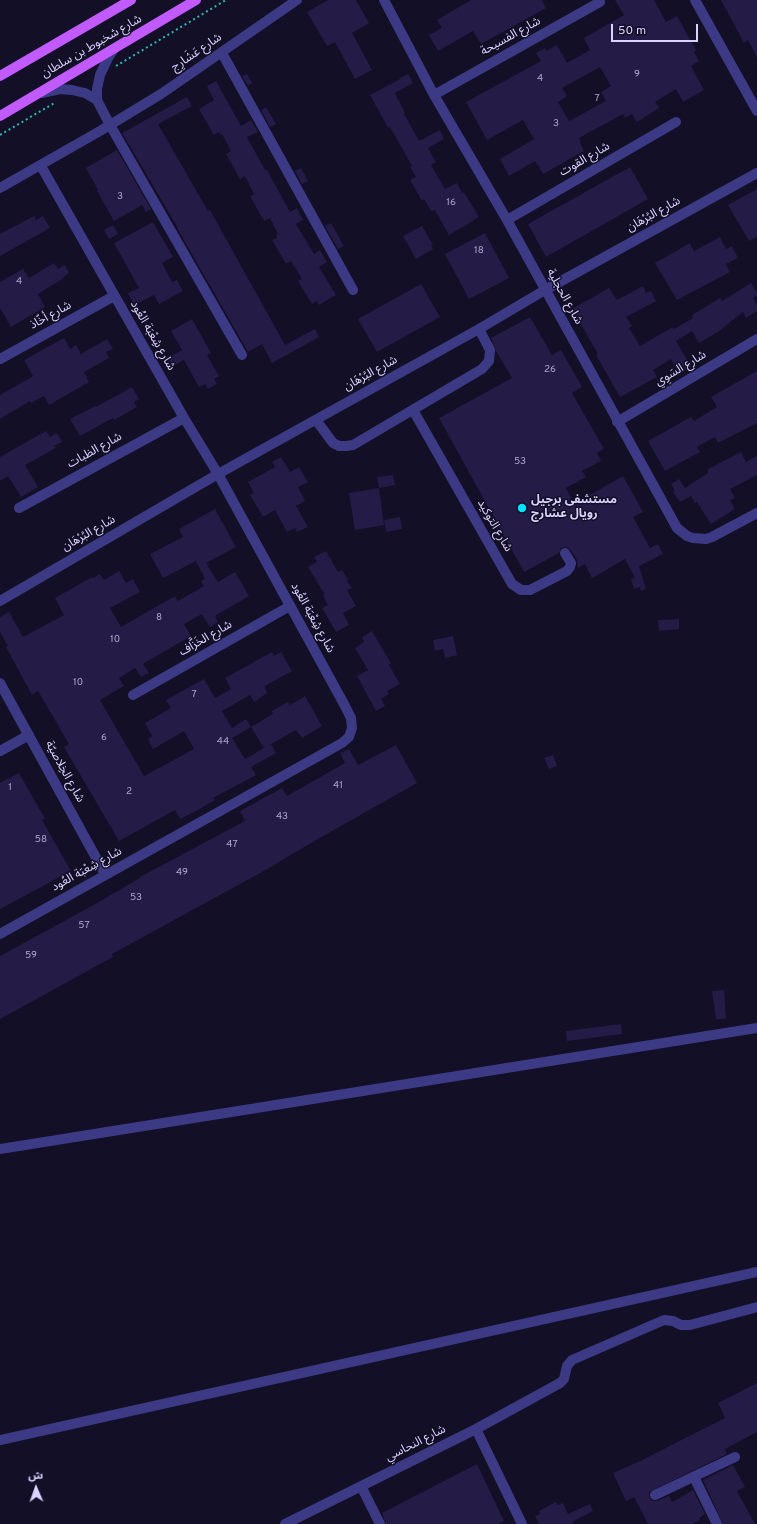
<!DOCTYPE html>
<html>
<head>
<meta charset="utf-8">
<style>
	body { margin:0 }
	#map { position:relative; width:757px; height:1524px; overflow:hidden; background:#130f26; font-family:Overpass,"Noto Sans Arabic",sans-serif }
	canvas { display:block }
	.north { position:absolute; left:16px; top:1468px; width:40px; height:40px; -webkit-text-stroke:3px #130f26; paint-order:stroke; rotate:358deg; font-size:11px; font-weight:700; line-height:16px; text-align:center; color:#d9d4ff }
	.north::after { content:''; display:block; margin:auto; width:14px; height:18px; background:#d9d4ff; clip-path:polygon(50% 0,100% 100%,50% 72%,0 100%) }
	.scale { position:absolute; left:611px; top:24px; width:87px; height:18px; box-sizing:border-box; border:2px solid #d9d4ff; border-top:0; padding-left:5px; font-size:12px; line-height:14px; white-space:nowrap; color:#d9d4ff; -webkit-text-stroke:3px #130f26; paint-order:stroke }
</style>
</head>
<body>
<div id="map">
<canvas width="757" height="1524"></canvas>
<div class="north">ش</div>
<div class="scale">50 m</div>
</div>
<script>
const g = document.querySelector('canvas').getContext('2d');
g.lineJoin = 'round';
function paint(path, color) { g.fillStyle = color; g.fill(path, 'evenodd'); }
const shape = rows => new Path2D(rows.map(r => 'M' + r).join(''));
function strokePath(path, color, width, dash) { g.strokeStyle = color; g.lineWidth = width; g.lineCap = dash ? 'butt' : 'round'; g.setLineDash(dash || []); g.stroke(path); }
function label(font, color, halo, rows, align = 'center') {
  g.font = font + ' Overpass,"Noto Sans Arabic",sans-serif'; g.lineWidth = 3; g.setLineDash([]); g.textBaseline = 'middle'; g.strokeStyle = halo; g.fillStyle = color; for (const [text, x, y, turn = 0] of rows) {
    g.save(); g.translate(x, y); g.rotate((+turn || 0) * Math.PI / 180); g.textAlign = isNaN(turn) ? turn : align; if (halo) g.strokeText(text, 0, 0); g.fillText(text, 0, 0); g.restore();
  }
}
paint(shape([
	[328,0,356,0,369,23,352,33,372,70,355,79,335,42,327,46,307,12],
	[471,0,542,0,546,8,481,44,473,31,438,51,429,35,442,28,437,20],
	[615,0,654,0,666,22,677,16,696,50,694,52,699,61,691,66,704,90,683,102,676,89,655,102,659,108,637,122,632,114,625,118,623,114,579,138,581,141,580,142,584,151,543,174,535,161,509,176,500,159,534,139,523,120,487,140,466,102,541,61,536,53,545,48,546,51,557,45,567,63,590,50,584,38,624,15],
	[600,67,611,86,601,92,606,101,569,121,558,102,567,96,562,88],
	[721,0,757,0,757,57,748,40,744,43],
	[247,74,252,83,248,86,242,76],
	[408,74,413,83,395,93,405,113,404,114,419,141,440,130,444,139,428,148,436,162,431,165,445,189,457,183,462,193,464,192,479,217,449,235,435,210,431,211,424,199,422,201,410,180,416,177,410,167,412,166,390,127,388,128,370,95,400,79,400,78],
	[216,81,241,126,251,120,258,132,247,137,265,170,267,170,290,212,297,208,303,220,296,224,314,254,320,250,327,262,319,267,336,295,319,305,317,301,312,304,298,281,302,279,291,261,286,264,272,240,277,238,276,235,278,234,270,218,264,221,250,196,254,194,245,176,240,179,226,154,231,151,222,134,220,135,219,132,214,135,199,109,214,100,207,86],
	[187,97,192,106,158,124,208,211,210,210,285,345,315,329,319,337,272,363,262,344,248,352,177,228,178,228,122,133],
	[266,107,276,124,270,127,261,110],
	[117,150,151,209,146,212,142,205,114,221,97,191,98,190,86,168],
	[630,167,648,199,546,257,528,224],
	[301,168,308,181,302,184,295,171],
	[757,189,757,237,749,241,728,205],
	[34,216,36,220,43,216,50,228,0,256,0,234],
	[153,222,173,257,162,263,172,282,177,280,183,291,159,304,154,295,134,305,128,293,139,288,114,243],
	[331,223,344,246,338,249,325,226],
	[113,225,118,234,109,239,104,230],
	[422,226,433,245,431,246,433,249,416,259,403,236],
	[485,233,509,278,469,299,445,254],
	[720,237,726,249,732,246,738,258,726,264,730,272,677,300,655,263,690,243,694,251],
	[54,263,58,269,65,265,69,273,63,277,64,278,38,294,45,307,11,327,0,308,0,282,23,269,29,278],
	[751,283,757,293,757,295,753,298,757,305,757,311,746,318,743,312,718,332,699,343,692,331,676,341,691,367,679,374,671,359,653,370,657,377,620,397,596,355,598,354,572,309,609,288,617,300,643,286,646,293,651,291,656,301,626,317,632,326,629,328,640,346,673,327,674,329,693,318,692,315,720,298,722,301],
	[421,284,440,317,377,352,358,319],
	[530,317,552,355,561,350,582,387,572,393,604,449,597,453,601,461,582,471,586,477,566,488,574,504,623,476,643,512,633,517,650,548,658,544,663,554,639,566,646,589,641,591,640,587,634,589,631,579,635,578,625,559,592,578,585,564,578,568,577,560,570,549,565,547,561,548,559,553,524,572,439,418,512,378,496,351,491,338],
	[192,319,211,353,207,355,219,376,214,379,217,384,208,389,205,384,199,387,184,360,168,369,164,360,182,350,171,331],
	[64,338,70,349,76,345,81,354,107,339,113,349,106,352,109,358,84,372,89,382,49,405,44,396,31,403,30,401,0,419,0,395,33,376,24,360],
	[757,371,757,423,718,443,715,437,697,447,700,452,665,471,648,441,691,417,694,421,717,407,711,397],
	[132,387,139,399,134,402,137,407,114,420,113,418,80,436,70,419,95,406,96,407],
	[46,431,50,437,57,433,62,442,54,446,56,448,25,465,38,487,21,497,8,476,0,481,0,457],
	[741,452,746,462,757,456,757,475,730,489,735,498,730,500,735,509,711,524,697,502,695,503,691,496,680,502,673,492,675,491,671,484,679,479,685,488,708,473,708,469],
	[281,457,290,472,299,467,308,482,298,487,305,501,296,506,308,527,297,532,295,528,287,532,275,510,263,517,250,495,254,493,248,482,275,467,272,462],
	[393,475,395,485,379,488,377,477],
	[379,488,384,525,355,530,349,493],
	[215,509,236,547,206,563,218,582,235,572,249,596,215,616,218,622,210,627,202,614,184,624,191,636,143,664,149,673,141,677,135,668,119,678,124,686,100,700,144,776,194,749,184,731,153,749,148,739,152,736,145,723,171,708,166,700,204,679,215,698,231,689,225,678,272,652,274,656,281,652,292,671,265,686,267,693,254,702,250,695,222,711,232,728,246,719,251,727,232,738,245,759,271,744,276,753,251,767,256,775,213,798,215,800,196,811,180,819,175,810,119,841,64,747,69,744,38,691,32,695,6,647,8,646,0,632,0,617,9,612,23,637,64,615,55,598,92,577,93,578,100,574,104,580,119,571,126,583,133,579,140,592,110,608,121,627,175,596,178,601,204,586,201,581,205,579,196,561,163,578,150,554,183,537,179,529],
	[400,517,402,529,386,532,384,520],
	[326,551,338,572,342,570,348,580,347,581,352,588,347,590,356,606,343,613,349,625,336,632,322,608,328,605,323,596,325,595,308,567,317,562,314,557],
	[679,619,679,629,659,631,658,620],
	[372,631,391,663,389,665,400,684,387,691,389,694,381,699,385,706,376,711,357,676,368,670,355,648,364,642,362,637],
	[453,636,457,655,445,658,443,649,435,651,433,640],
	[305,696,322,726,302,738,296,730,264,748,251,727,273,714,272,711,288,702,290,705],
	[396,745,417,783,311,843,262,872,112,954,113,957,0,1019,0,956,90,907,140,878,140,877,245,821,240,811,282,788,287,796,345,763,340,753,349,749,358,765],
	[553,755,557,766,549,769,544,758],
	[19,773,45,819,42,820,71,871,0,909,0,783],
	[724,990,726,1019,716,1019,712,991],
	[621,1024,622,1034,567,1041,566,1031],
	[757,1383,757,1432,725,1449,727,1454,649,1492,649,1497,652,1501,657,1501,669,1496,672,1502,693,1490,705,1514,699,1518,700,1520,691,1524,648,1524,634,1497,626,1501,613,1473,638,1462,725,1418,718,1403],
	[477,1464,504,1521,498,1524,386,1524,382,1513],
	[733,1465,745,1487,737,1491,755,1524,723,1524,703,1480],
	[556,1502,558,1505,563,1503,568,1514,590,1504,593,1511,572,1522,573,1524,539,1524,535,1516,540,1514,539,1511]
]), '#241b47');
strokePath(shape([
	[116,66,226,0],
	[0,135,56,102]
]), '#2fb8b0', 2, [2, 3]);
strokePath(shape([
	[384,0,434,95,507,220,677,528,687,536,693,538,706,539,712,537,757,513],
	[695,0,757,111],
	[114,49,108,58,100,75,97,89,97,100,110,125,242,355],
	[222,53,353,290],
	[42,93,60,89,72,90,85,93,97,100],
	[434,95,600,2],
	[0,188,100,131,161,94,297,0],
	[507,220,676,122],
	[0,359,114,296],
	[413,410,512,584,521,590,530,590,567,571,570,567,571,563,565,553],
	[316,420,333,443,339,446,346,446,353,445,482,369,489,361,490,350,479,329],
	[617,422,757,339],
	[19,508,184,418],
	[0,601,218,474,479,329,545,290,757,173],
	[0,683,105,874],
	[133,695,290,606],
	[0,751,29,735],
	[0,934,342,743,349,737,352,728,351,718,345,706,218,474,184,418,41,166],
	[0,1149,757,1028],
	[476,1429,522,1524],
	[0,1440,757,1272],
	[694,1477,717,1524],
	[361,1486,380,1524],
	[655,1495,735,1457],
	[285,1524,476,1429,560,1383,564,1379,567,1366,572,1360,664,1320,673,1321,681,1325,690,1325,757,1307]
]), '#3d3a85', 10);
strokePath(shape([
	[0,76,131,0],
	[0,116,196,0]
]), '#c25bff', 10);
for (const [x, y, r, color] of [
	[522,508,5,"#00e5ff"]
]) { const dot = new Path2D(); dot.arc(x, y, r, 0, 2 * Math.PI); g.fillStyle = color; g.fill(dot); strokePath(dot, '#130f26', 1.5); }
label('10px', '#aca6d1', null, [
	["9",637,75],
	["4",540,79],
	["7",597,99],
	["3",556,124],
	["3",120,197],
	["16",451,203],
	["18",479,251],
	["4",19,282],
	["26",550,370],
	["53",520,462],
	["8",159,618],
	["10",115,640],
	["10",78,683],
	["7",194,695],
	["6",104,738],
	["44",223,742],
	["41",338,786],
	["1",10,788],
	["2",129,792],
	["43",282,817],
	["58",41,840],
	["47",232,845],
	["49",182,873],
	["53",136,898],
	["57",84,926],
	["59",31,956]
]);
label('12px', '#d9d4ff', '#130f26', [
	["شارع الفسيحة",511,37,-29],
	["شارع شخبوط بن سلطان",92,47,-30],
	["شارع عَشَارِج",197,53,-34],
	["شارع القوت",585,160,-30],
	["شارع البُرْهَان",654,215,-29],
	["شارع الحجلية",564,297,61],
	["شارع أخّاذ",51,316,-29],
	["شارع شِعْبَة العُود",152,336,60],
	["شارع السَوِي",681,369,-31],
	["شارع البُرْهَان",371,374,-29],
	["شارع الظبات",95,451,-29],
	["شارع التوكيد",494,526,60],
	["شارع البُرْهَان",89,534,-30],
	["شارع شِعْبَة العُود",312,618,61],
	["شارع الخَزَّاف",206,639,-30],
	["شارع الخِلاصيّة",64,772,61],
	["شارع شِعْبَة العُود",87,870,-29],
	["شارع النحاسي",416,1444,-27]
]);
label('bold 12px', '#d9d4ff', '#130f26', [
	["مستشفى برجيل",531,501],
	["رويال عشارج",531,515]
], 'left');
</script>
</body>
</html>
